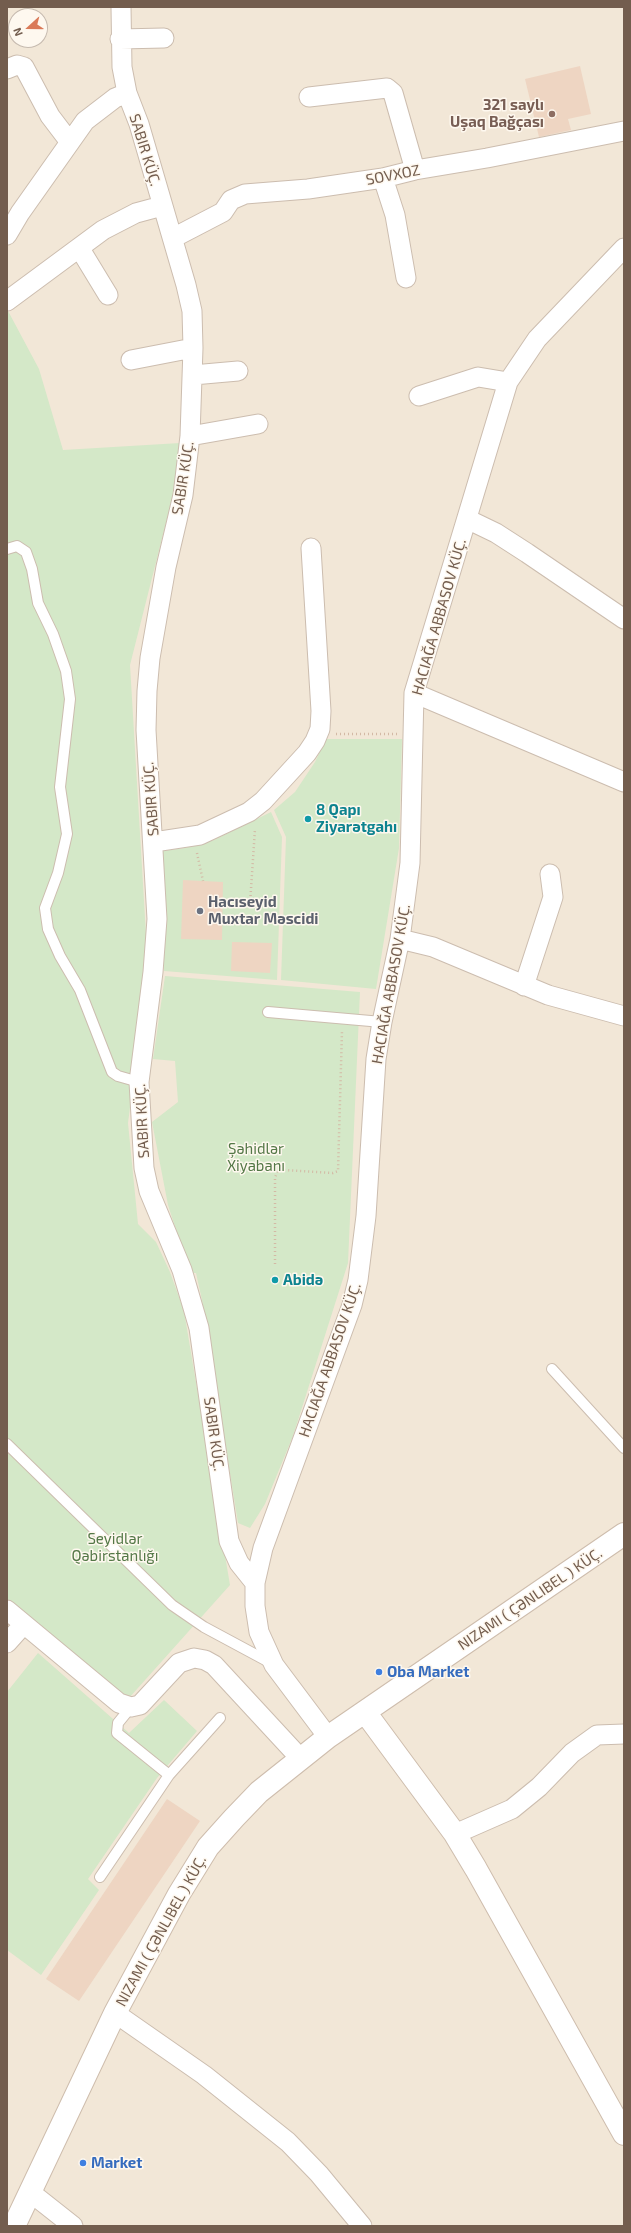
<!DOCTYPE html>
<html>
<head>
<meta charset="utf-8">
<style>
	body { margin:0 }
	#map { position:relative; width:631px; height:2233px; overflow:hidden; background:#fbf4e9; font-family:"Exo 2",sans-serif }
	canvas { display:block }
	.frame { position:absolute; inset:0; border:8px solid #735d4e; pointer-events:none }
	.north { position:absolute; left:8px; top:8px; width:40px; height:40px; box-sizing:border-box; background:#fef8ef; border:1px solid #c6baaf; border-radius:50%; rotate:249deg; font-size:11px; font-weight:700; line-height:16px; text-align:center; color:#735d4e }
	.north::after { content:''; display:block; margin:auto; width:14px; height:18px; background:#da7a58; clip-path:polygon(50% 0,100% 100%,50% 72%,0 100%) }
</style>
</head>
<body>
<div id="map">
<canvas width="631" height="2233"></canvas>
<div class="frame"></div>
<div class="north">N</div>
</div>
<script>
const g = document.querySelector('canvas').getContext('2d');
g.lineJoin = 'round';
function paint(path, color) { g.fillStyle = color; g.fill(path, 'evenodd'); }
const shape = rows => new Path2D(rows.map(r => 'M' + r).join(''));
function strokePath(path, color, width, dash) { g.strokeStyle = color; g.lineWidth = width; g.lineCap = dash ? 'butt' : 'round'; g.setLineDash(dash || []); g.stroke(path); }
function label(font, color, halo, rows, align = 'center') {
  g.font = font + ' "Exo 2",sans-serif'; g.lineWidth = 3; g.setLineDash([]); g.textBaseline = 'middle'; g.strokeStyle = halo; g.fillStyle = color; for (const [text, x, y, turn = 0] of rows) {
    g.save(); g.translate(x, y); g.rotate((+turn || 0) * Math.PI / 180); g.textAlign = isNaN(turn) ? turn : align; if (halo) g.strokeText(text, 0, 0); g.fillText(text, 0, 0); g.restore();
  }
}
paint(shape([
	[7,7,624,7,624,2226,7,2226],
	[16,16,40,16,40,40,16,40]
]), '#f2e7d7');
paint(shape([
	[7,309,39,369,63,450,180,443,175,487,130,665,148,968,128,1123,138,1224,156,1242,170,1272,184,1311,230,1585,129,1698,7,1600],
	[326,739,402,739,399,848,376,989,281,980,286,837,274,810,295,792,315,762],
	[271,812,282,837,277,980,164,971,163,851,185,848,214,840],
	[165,976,360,992,348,1263,293,1436,265,1504,250,1528,238,1523,202,1300,196,1273,190,1273,168,1205,152,1122,178,1102,175,1061,153,1059],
	[38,1653,129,1733,164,1700,197,1731,157,1778,88,1879,99,1890,41,1975,7,1950,7,1692]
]), '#d4e8c8');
paint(shape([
	[580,66,591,114,568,119,571,130,539,137,525,79],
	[183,880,223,882,222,940,181,939],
	[232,942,272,943,270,973,231,971],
	[167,1799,200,1821,79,2001,46,1979]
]), '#eed5c2');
const lane = shape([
	[7,549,17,546,26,552,32,569,38,603,53,634,66,671,70,699,60,787,67,834,58,873,45,908,48,929,60,956,80,990,112,1072,118,1076,139,1082],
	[268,1012,382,1022],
	[552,1369,624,1448],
	[7,1444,172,1605,204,1627,271,1663],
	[131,1707,118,1723,117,1733,169,1775],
	[100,1877,169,1775,220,1718]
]);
const street = shape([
	[121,7,122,67,127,93,139,124,186,285,192,311,193,348,190,436,183,495,166,567,150,658,147,691,146,730,157,919,153,972,139,1082,144,1168,149,1191,182,1270,199,1328,229,1541,239,1563,255,1583],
	[120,39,164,38],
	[7,69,17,65,24,67,50,116,69,141],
	[309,97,387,88,393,93,415,170],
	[383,178,395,215,406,278],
	[7,235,20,213,85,121,115,98,127,93],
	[173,238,223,212,231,200,245,194,308,189,383,178,415,170,487,158,624,131],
	[80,249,108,295],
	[7,301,103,230,136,213,162,206],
	[131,360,193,348],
	[193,375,238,371],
	[419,396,478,377,508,382],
	[190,436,258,424],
	[467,519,496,533,527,553,624,619],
	[414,693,624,782],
	[154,842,200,835,249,812,263,801,307,753,315,741,320,729,321,711,311,548],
	[400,939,433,947,548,995,624,1016],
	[524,986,553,897,550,874],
	[7,1610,119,1703,131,1707,140,1705,179,1663,194,1658,205,1660,214,1665,300,1758],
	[7,1643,24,1624],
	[328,1737,274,1665,259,1632,255,1606,255,1583,263,1548,352,1305,358,1280,366,1216,376,1059,382,1022,400,939,410,863,414,693,508,382,537,339,624,248],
	[455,1834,512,1809,539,1787,572,1753,597,1735,624,1734],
	[115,2013,204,2075,288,2142,319,2174,362,2226],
	[30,2192,73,2226]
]);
const secondary = shape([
	[365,1712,455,1834,476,1869,624,2134],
	[14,2226,115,2013,179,1894,208,1847,234,1818,259,1792,328,1737,624,1534]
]);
strokePath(lane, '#ccbdaf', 12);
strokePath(street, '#ccbdaf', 21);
strokePath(secondary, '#cebdad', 24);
strokePath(shape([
	[336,734,397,734],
	[197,853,203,881],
	[250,904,255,829],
	[275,1264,275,1177,278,1171,284,1170,333,1173,338,1171,342,1031]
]), '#d3b9a5', 2.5, [1, 3]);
strokePath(lane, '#fff', 10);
strokePath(street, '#fff', 19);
strokePath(secondary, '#fff', 22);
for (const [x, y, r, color] of [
	[552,114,4,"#8d6e63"],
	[308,819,4,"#0f9aa8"],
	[200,911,4,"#6b7280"],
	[275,1280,4,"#0f9aa8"],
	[379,1672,4,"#3f7fe0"],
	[83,2163,4,"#3f7fe0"]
]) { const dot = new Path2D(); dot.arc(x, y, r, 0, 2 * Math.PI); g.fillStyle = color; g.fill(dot); strokePath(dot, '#fef8ef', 1.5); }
label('bold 15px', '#785e54', '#fef8ef', [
	["321 saylı",544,105],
	["Uşaq Bağçası",544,122]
], 'right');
label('15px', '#735d4e', '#fef8ef', [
	["SABIR KÜÇ.",145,150,73],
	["SOVXOZ",393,175,-11],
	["SABIR KÜÇ.",183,478,-81],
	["HACIAĞA ABBASOV KÜÇ.",439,617,-74],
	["SABIR KÜÇ.",151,799,-94],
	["HACIAĞA ABBASOV KÜÇ.",391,984,-80],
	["SABIR KÜÇ.",142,1121,-93],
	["HACIAĞA ABBASOV KÜÇ.",330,1360,-71],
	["SABIR KÜÇ.",214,1434,82],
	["NIZAMI ( ÇƏNLIBEL ) KÜÇ.",530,1599,-34],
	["NIZAMI ( ÇƏNLIBEL ) KÜÇ.",161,1931,-61]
]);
label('bold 15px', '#0d838f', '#fef8ef', [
	["8 Qapı",316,810],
	["Ziyarətgahı",316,827],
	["Abidə",283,1280]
], 'left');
label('bold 15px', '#5b616d', '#fef8ef', [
	["Hacıseyid",208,902],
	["Muxtar Məscidi",208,919]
], 'left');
label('15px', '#547847', '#fef8ef', [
	["Şəhidlər",256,1149],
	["Xiyabanı",256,1166],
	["Seyidlər",115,1539],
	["Qəbirstanlığı",115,1556]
]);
label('bold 15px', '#366cbe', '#fef8ef', [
	["Oba Market",387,1672],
	["Market",91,2163]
], 'left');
</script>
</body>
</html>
